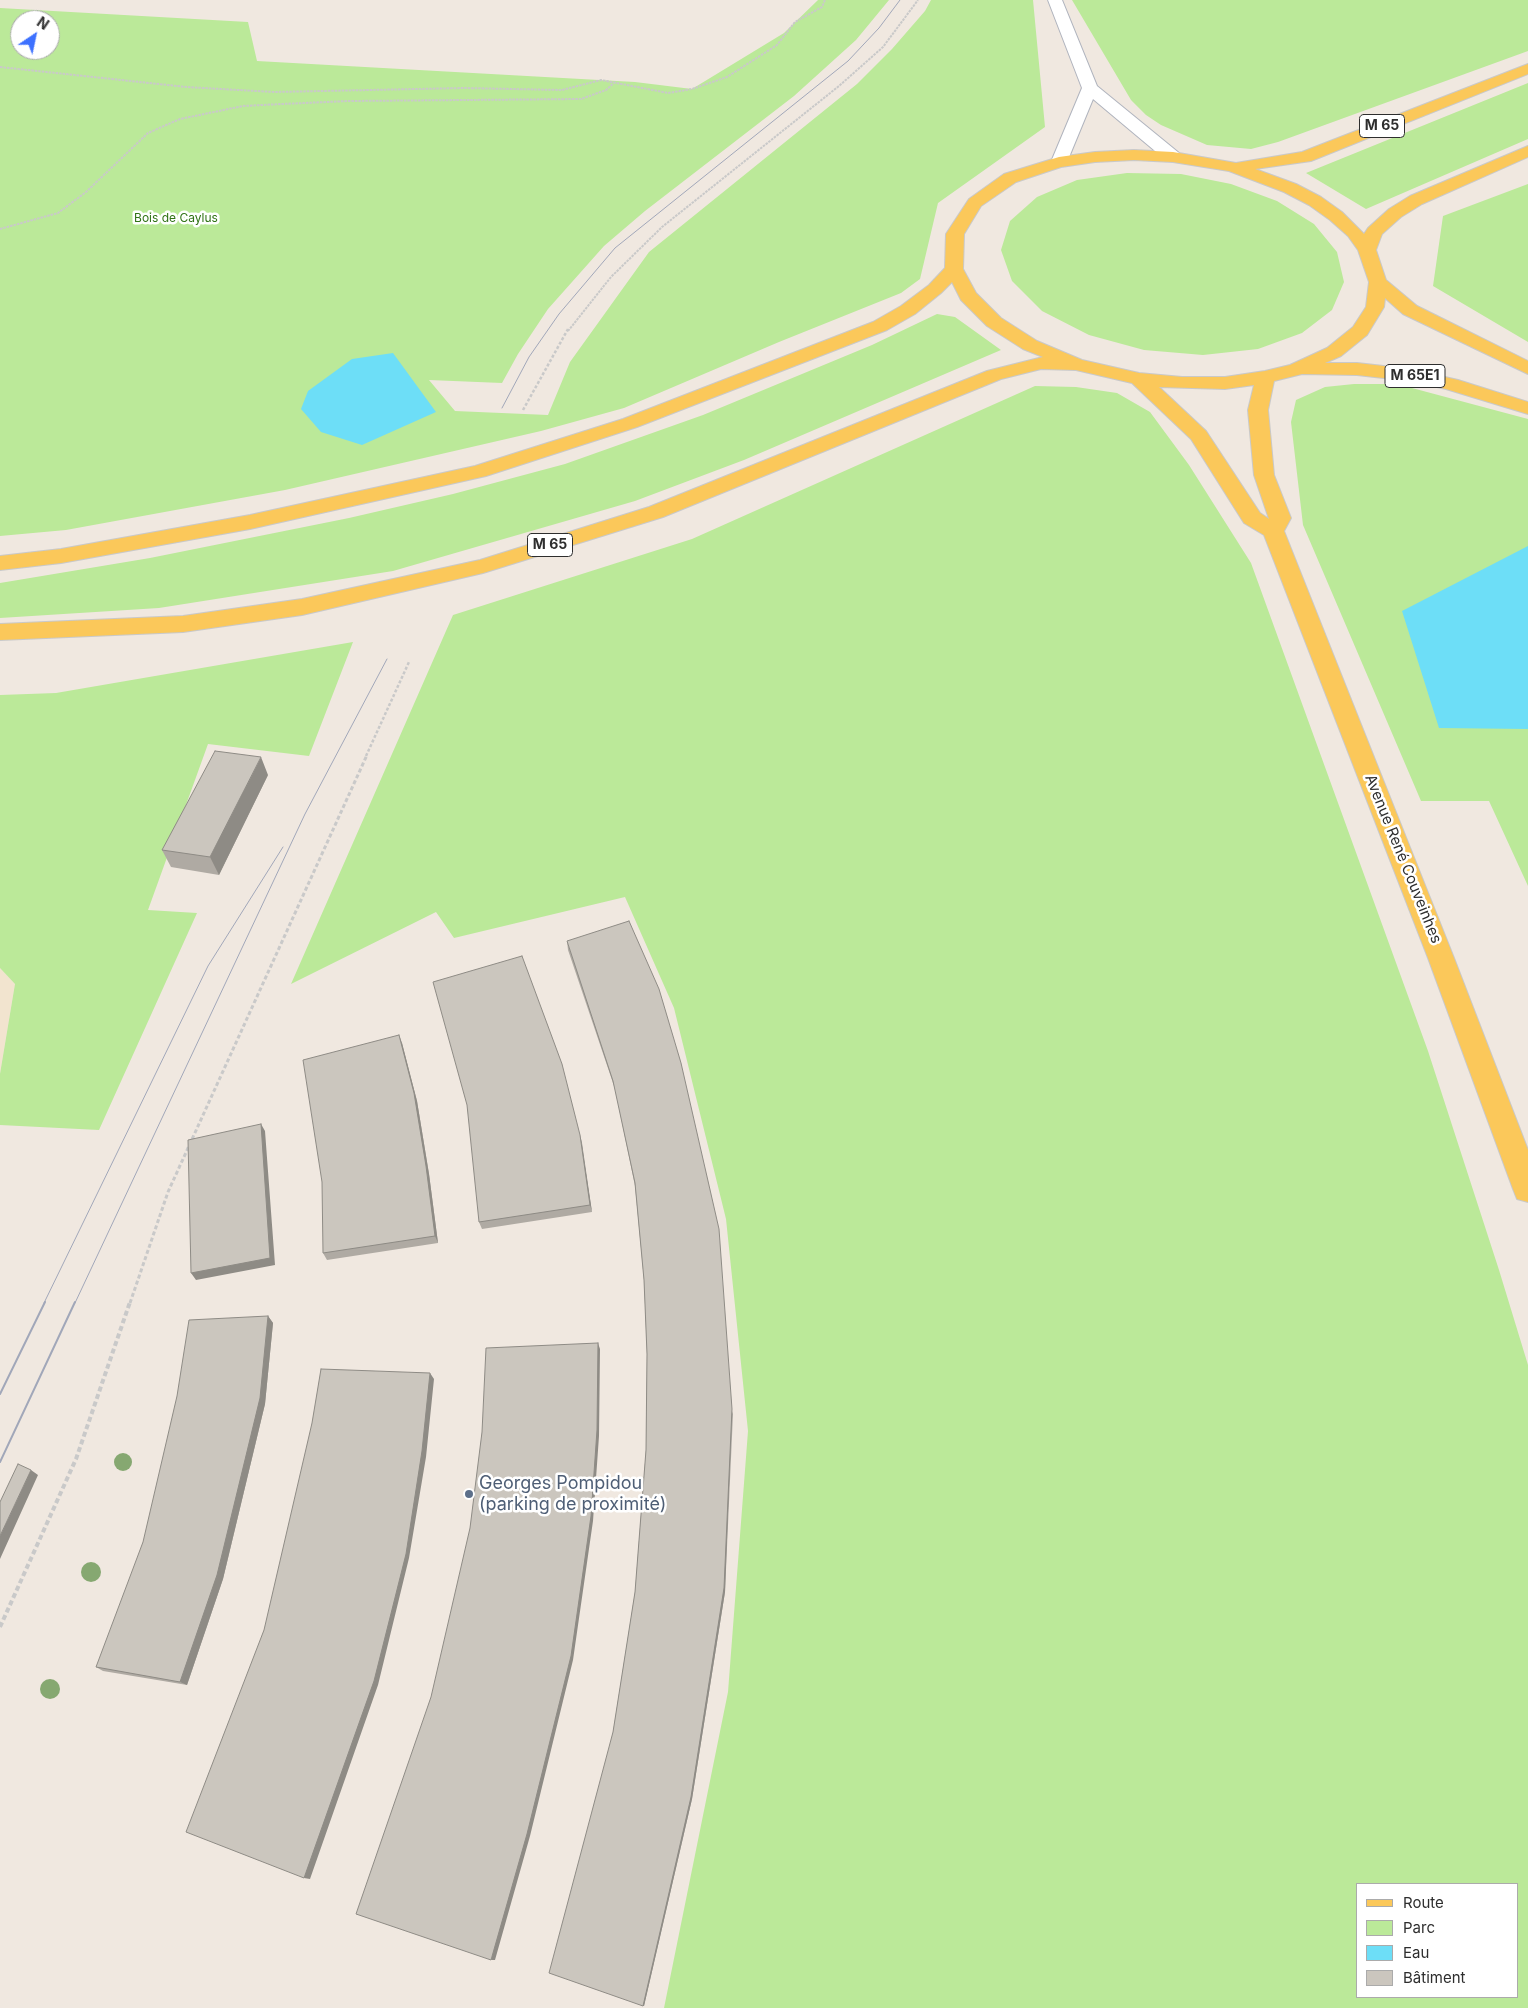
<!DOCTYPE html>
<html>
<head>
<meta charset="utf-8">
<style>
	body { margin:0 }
	#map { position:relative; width:1528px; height:2008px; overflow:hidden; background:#f0e8e0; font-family:Inter,sans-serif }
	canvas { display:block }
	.legend { position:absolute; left:1356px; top:1883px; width:162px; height:115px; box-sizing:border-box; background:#fff; border:1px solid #ababab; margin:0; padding:6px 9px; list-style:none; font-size:15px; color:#2e2e2e }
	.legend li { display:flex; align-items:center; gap:10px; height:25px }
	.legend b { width:25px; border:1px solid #ababab }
	.north { position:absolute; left:10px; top:10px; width:50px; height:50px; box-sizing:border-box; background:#fff; border:1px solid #ababab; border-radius:50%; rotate:34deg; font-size:14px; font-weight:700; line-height:20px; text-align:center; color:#2e2e2e }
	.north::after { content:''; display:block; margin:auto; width:18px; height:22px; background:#3d71ff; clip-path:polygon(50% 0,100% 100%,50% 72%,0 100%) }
</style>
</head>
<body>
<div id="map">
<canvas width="1528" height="2008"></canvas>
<ul class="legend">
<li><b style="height:6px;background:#fbc85a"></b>Route</li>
<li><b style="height:14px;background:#bbe999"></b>Parc</li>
<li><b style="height:14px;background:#6ddef7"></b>Eau</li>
<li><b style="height:14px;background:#cbc6be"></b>Bâtiment</li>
</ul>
<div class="north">N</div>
</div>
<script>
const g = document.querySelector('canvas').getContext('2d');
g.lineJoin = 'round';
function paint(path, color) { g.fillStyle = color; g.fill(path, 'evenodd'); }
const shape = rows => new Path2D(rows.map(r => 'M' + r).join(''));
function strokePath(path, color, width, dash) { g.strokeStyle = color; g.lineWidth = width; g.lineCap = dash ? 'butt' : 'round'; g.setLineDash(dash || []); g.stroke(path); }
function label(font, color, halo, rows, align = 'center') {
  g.font = font + ' Inter,sans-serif'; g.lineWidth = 5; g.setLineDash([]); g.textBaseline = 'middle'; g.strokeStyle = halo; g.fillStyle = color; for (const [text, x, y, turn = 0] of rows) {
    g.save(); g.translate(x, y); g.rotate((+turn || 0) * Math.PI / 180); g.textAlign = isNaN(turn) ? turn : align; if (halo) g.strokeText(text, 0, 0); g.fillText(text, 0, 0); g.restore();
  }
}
paint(shape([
	[0,968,15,984,0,1074]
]), '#f2e4cf');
paint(shape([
	[818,0,889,0,856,40,794,96,645,211,604,246,548,309,518,354,502,383,429,380,455,411,548,415,570,362,649,252,857,84,892,49,925,11,931,0,1033,0,1045,127,938,203,920,279,901,293,779,342,624,408,541,431,285,490,66,530,0,536,0,8,248,22,257,61,635,82,692,89,784,33],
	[20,20,50,20,50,50,20,50],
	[1072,0,1528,0,1528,51,1278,142,1251,149,1207,145,1161,125,1146,115,1131,100],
	[1528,83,1528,139,1366,209,1306,173],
	[1127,173,1181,174,1231,184,1277,201,1314,224,1337,252,1344,282,1332,310,1302,333,1258,349,1203,355,1144,350,1089,335,1042,311,1012,281,1001,250,1010,221,1037,197,1077,180],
	[1528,184,1528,342,1433,286,1443,216],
	[937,314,955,317,1001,350,744,460,635,501,393,571,159,608,0,618,0,583,150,558,349,518,453,494,565,464,703,415,872,345],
	[1354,384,1397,384,1528,419,1528,886,1489,801,1421,801,1303,525,1291,422,1296,400,1325,387],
	[1035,386,1076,387,1117,393,1150,412,1189,465,1251,563,1428,1051,1499,1270,1528,1365,1528,2008,664,2008,728,1692,748,1431,726,1219,674,1008,625,897,454,938,436,912,291,984,453,615,692,539],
	[1357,1884,1517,1884,1517,1997,1357,1997],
	[353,642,309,756,208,744,148,910,197,913,99,1130,0,1125,0,1074,15,984,0,968,0,695,56,693]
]), '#bbe999');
paint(shape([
	[393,353,436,412,362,445,321,432,301,409,308,391,352,359],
	[1528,546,1528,729,1439,728,1402,611]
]), '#6ddef7');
const minor = shape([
	[1048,0,1062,0,1097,86,1179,153,1181,157,1179,161,1167,161,1093,99,1067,162,1065,166,1053,166,1051,162,1082,88,1048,0]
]);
const major = shape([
	[1528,64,1528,74,1311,161,1255,169,1296,184,1321,197,1342,212,1364,234,1368,228,1389,209,1410,196,1528,146,1528,157,1422,204,1401,217,1382,234,1376,250,1386,280,1417,306,1528,361,1528,374,1403,314,1385,298,1384,307,1367,335,1341,356,1325,363,1357,363,1410,369,1458,380,1528,402,1528,414,1446,389,1410,381,1357,375,1302,374,1274,381,1268,410,1274,475,1291,518,1284,531,1454,958,1528,1150,1528,1202,1517,1199,1513,1189,1428,958,1264,535,1244,523,1191,439,1132,383,1076,370,1041,369,1001,379,663,517,483,573,302,615,183,632,0,640,0,624,183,616,302,599,480,560,649,507,987,371,1043,357,1023,349,987,326,961,300,952,282,941,293,915,314,887,330,637,427,486,476,250,529,61,563,0,570,0,556,61,549,250,515,475,466,623,419,873,322,901,306,929,285,945,268,946,234,969,199,1004,174,1059,157,1095,152,1134,150,1173,152,1236,163,1302,152,1528,64],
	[1134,160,1173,162,1229,171,1284,192,1309,205,1330,220,1348,236,1358,250,1369,282,1366,307,1353,327,1327,348,1290,365,1265,371,1225,377,1182,377,1139,373,1082,360,1037,341,1001,318,976,293,963,269,964,234,981,206,1016,182,1061,167,1095,162,1134,160],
	[1254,385,1248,410,1254,475,1269,519,1260,513,1206,431,1159,387,1225,389,1254,385]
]);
strokePath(minor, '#b0b4be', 2);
strokePath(major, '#c9c9c9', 2);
strokePath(shape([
	[0,67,186,87,274,92,464,88,562,90,601,80,668,93,692,89,727,77,777,45,795,22,822,7,825,0],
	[0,229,58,213,86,192,148,133,180,119,243,106,282,104,349,101,581,99,606,90,615,82],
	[568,331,611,277,662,227,839,86,883,47,918,0]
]), '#c9c9c9', 2, [2.5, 1]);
strokePath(shape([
	[523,410,568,329],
	[366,756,409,662]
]), '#c9c9c9', 2.5, [3, 2]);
strokePath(shape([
	[130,1303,168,1192,367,755]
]), '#c9c9c9', 3, [4, 2.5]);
strokePath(shape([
	[0,1627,76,1459,130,1302]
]), '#c9c9c9', 4, [5, 3]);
paint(minor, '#fff');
paint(major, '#fbc85a');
strokePath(shape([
	[502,408,529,357,559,314,615,248,848,61,879,28,900,0],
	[44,1303,208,966,283,847],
	[75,1303,305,814,387,659]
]), '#a1a7b9', 1);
strokePath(shape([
	[0,1394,45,1302],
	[0,1462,75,1302]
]), '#a1a7b9', 2);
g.fillStyle = '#86a871';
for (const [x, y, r] of [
	[123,1462,9],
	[91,1572,10],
	[50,1689,10]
]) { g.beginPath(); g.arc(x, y, r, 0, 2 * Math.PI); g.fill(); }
paint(shape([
	[268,775,219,875,171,867,162,850],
	[567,941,733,1414,725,1592,692,1799,644,2006,643,2006,613,1732,635,1592,646,1450,647,1354,644,1280,635,1186,615,1089,568,950],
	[402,1043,417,1101,429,1174,438,1243,327,1260,323,1253],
	[580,1135,592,1212,482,1229,479,1222],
	[268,1316,273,1323,265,1404,223,1579,187,1685,103,1671,96,1667]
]), '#afaaa3');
paint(shape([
	[261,757,268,775,219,875,210,857],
	[399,1035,402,1043,417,1101,429,1174,438,1243,435,1236],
	[261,1124,265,1131,275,1265,196,1280,191,1273],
	[580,1135,582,1143,592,1212,590,1205],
	[268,1316,273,1323,265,1404,223,1579,187,1685,180,1682],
	[598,1343,600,1349,599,1436,593,1521,573,1660,530,1836,495,1960,491,1960],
	[430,1373,434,1379,426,1457,409,1558,378,1685,310,1879,304,1878],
	[732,1409,725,1592,692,1799,644,2006,643,2006],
	[31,1470,38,1475,0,1559,0,1536]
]), '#8e8b85');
const building = shape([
	[215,751,261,757,210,857,162,850,215,751],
	[629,921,659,989,681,1063,719,1229,732,1409,724,1588,691,1797,643,2006,549,1973,613,1732,635,1592,646,1450,647,1354,644,1280,635,1183,613,1081,567,941,629,921],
	[522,956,562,1064,580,1135,590,1205,479,1222,467,1105,433,982,522,956],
	[399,1035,414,1093,426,1166,435,1236,323,1253,322,1182,303,1060,399,1035],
	[261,1124,270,1258,191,1273,188,1140,261,1124],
	[268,1316,260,1398,217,1575,180,1682,96,1667,143,1542,177,1396,189,1320,268,1316],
	[598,1343,597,1430,591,1516,571,1656,527,1834,491,1960,356,1914,431,1697,470,1528,482,1432,486,1348,598,1343],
	[321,1369,430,1373,422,1451,406,1554,374,1681,304,1878,186,1832,264,1630,312,1423,321,1369],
	[18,1464,31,1470,0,1536,0,1502,18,1464]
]);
paint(building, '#cbc6be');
strokePath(building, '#8e8b85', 1);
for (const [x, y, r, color] of [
	[469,1494,5,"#5c6f8a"]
]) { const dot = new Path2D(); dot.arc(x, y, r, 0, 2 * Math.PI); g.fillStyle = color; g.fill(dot); strokePath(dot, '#fff', 2); }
label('12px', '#307316', '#fff', [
	["Bois de Caylus",176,218]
]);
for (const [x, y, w] of [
	[1382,126,45],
	[1415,376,60],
	[550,545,45]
]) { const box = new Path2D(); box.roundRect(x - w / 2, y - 11.5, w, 23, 4); g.fillStyle = '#fff'; g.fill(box); strokePath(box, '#2e2e2e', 1); }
label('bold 14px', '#2e2e2e', null, [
	["M 65",1382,126],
	["M 65E1",1415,376],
	["M 65",550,545]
]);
label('15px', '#2e2e2e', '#fff', [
	["Avenue René Couveinhes",1403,859,68]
]);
label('18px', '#4e5e75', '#fff', [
	["Georges Pompidou",479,1484],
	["(parking de proximité)",479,1505]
], 'left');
</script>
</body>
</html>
